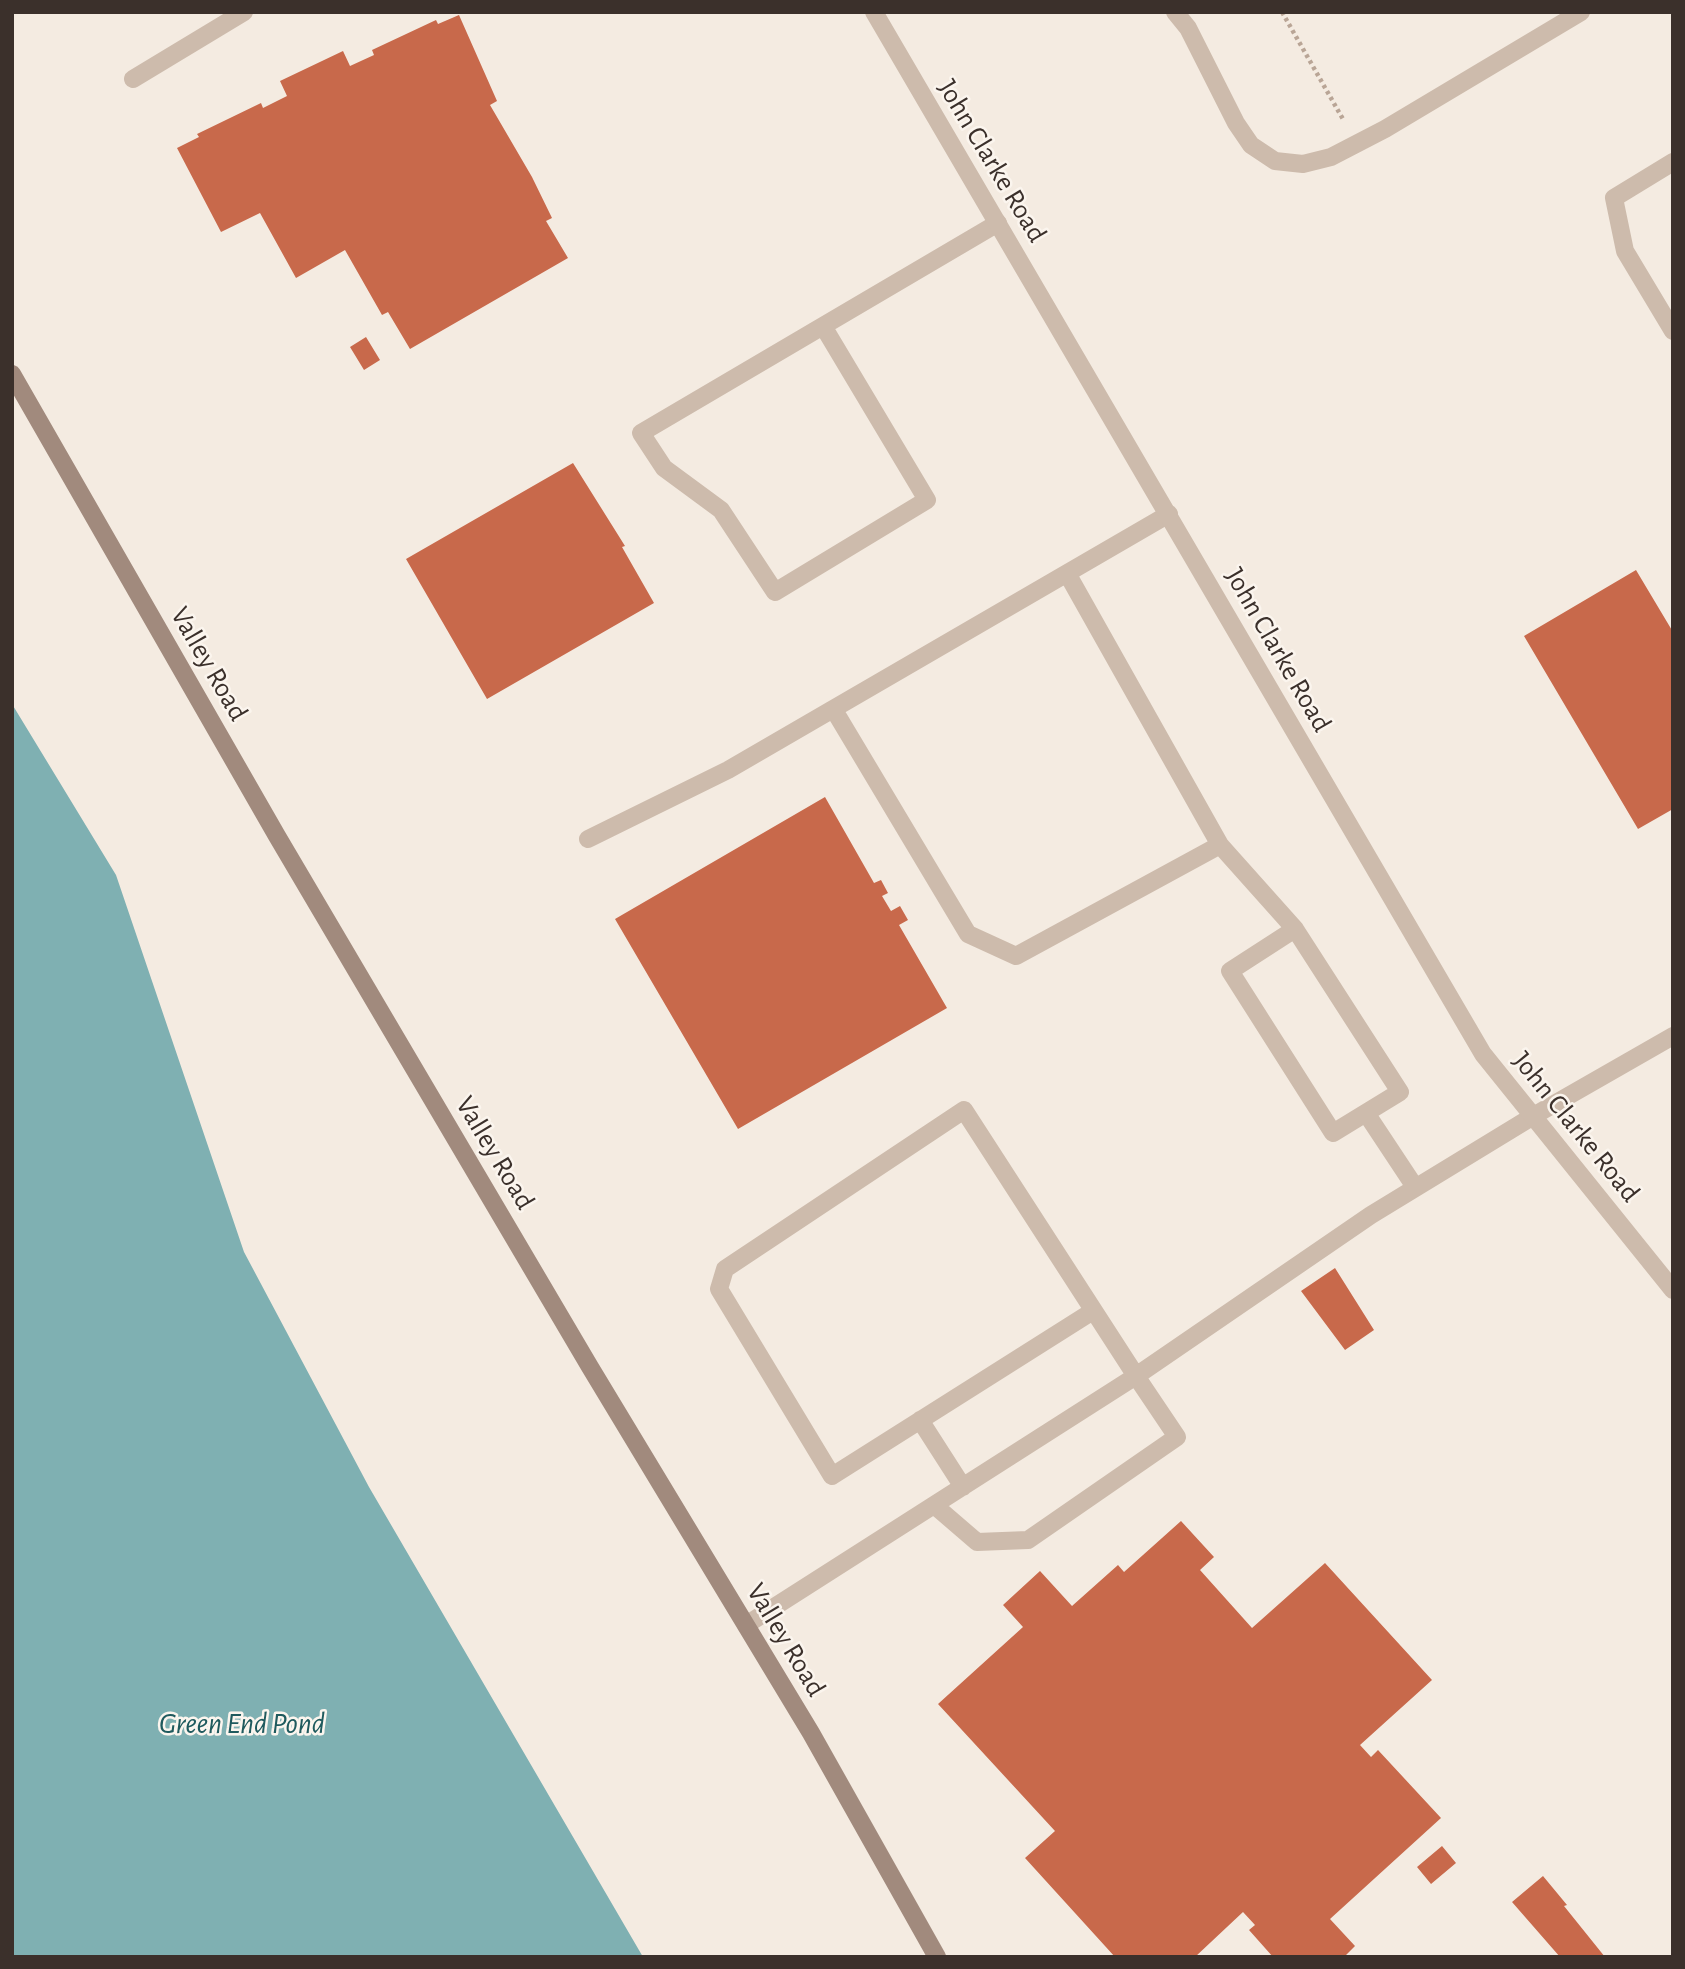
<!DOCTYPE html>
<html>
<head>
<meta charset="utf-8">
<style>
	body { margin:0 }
	#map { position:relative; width:1685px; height:1969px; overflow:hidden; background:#f4ebe1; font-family:"Alegreya Sans",sans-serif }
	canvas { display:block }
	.frame { position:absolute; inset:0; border:14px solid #3b302b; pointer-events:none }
</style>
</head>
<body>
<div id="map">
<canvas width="1685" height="1969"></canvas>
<div class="frame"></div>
</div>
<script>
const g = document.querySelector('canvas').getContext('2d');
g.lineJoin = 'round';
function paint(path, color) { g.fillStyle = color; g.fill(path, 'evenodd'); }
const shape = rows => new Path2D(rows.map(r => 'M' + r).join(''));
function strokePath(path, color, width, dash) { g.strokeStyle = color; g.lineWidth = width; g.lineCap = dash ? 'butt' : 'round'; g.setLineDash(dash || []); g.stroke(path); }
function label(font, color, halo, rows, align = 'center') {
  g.font = font + ' "Alegreya Sans",sans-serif'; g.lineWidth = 5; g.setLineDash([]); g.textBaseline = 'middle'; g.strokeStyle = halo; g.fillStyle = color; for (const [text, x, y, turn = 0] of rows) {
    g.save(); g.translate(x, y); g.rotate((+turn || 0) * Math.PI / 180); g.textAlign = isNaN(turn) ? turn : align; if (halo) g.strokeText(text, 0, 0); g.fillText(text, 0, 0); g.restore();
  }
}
paint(shape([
	[12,704,116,875,244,1252,369,1487,643,1957,12,1957]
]), '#7fb0b2');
paint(shape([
	[459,15,497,101,490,105,532,177,552,218,546,221,568,258,410,349,388,312,382,315,345,250,296,278,260,213,221,232,177,148,199,137,197,134,261,103,263,108,287,96,280,81,343,51,350,66,374,55,372,50,436,20,438,24],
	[366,337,380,360,364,370,350,347],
	[573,463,625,546,622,547,654,603,487,699,406,559],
	[1636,570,1673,632,1673,809,1638,829,1524,636],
	[825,797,874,883,881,880,888,893,882,896,891,911,900,906,908,920,899,925,947,1008,738,1129,615,919],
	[1335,1268,1374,1330,1345,1350,1301,1291],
	[1181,1521,1214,1557,1200,1570,1252,1628,1325,1563,1432,1680,1360,1745,1371,1757,1378,1750,1441,1818,1330,1919,1355,1946,1344,1957,1273,1957,1249,1930,1255,1925,1243,1912,1195,1957,1115,1957,1025,1858,1055,1831,938,1704,1023,1627,1003,1605,1040,1571,1072,1606,1118,1565,1124,1572],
	[1442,1846,1456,1863,1431,1884,1417,1867],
	[1543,1876,1567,1905,1564,1906,1605,1957,1560,1957,1512,1902]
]), '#c8694b');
strokePath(shape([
	[1282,12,1344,121]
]), '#b9a596', 4.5, [3.5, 3.5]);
strokePath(shape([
	[1175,12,1188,28,1236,123,1251,145,1275,161,1303,164,1331,157,1385,129,1581,12],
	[133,79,244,12],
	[1673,162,1614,198,1625,251,1673,331],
	[823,326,927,500,775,592,721,510,664,468,641,433,998,223],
	[1068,575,1220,845],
	[834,710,968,934,1016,956,1220,845,1295,929,1400,1092,1333,1133,1230,971,1295,929],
	[588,839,728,770,1169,514],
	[1366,1113,1415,1187],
	[920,1420,963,1487],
	[934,1505,977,1542,1028,1540,1177,1437,1136,1376,1371,1215,1535,1115],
	[746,1625,1136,1376,964,1110,725,1269,719,1289,832,1476,1093,1311]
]), '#cdbbac', 18);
strokePath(shape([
	[874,12,1483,1054,1673,1290],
	[1535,1115,1673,1036]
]), '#cdbbac', 18);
strokePath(shape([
	[12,374,277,836,590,1367,811,1733,937,1957]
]), '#a18a7d', 18);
label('28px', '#3b302b', '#fbf5ee', [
	["John Clarke Road",992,161,59],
	["John Clarke Road",1278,650,60],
	["Valley Road",209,664,60],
	["John Clarke Road",1576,1127,51],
	["Valley Road",495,1153,59],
	["Valley Road",786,1640,59]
]);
label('italic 30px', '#1f5a5e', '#fbf5ee', [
	["Green End Pond",242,1724]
]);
</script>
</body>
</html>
